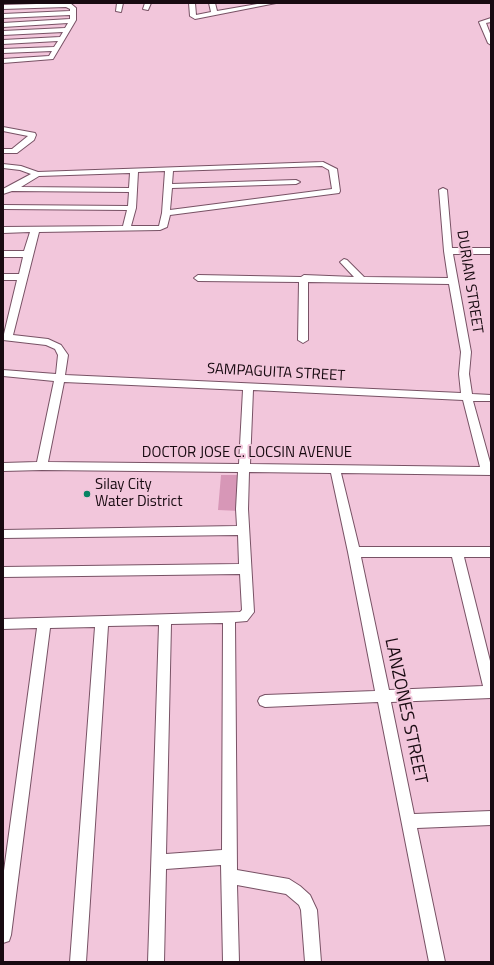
<!DOCTYPE html>
<html>
<head>
<meta charset="utf-8">
<style>
	body { margin:0 }
	#map { position:relative; width:494px; height:965px; overflow:hidden; background:#f2c6db; font-family:"Titillium Web",sans-serif }
	canvas { display:block }
	.frame { position:absolute; inset:0; border:4px solid #180a11; pointer-events:none }
</style>
</head>
<body>
<div id="map">
<canvas width="494" height="965"></canvas>
<div class="frame"></div>
</div>
<script>
const g = document.querySelector('canvas').getContext('2d');
g.lineJoin = 'round';
function paint(path, color) { g.fillStyle = color; g.fill(path, 'evenodd'); }
const shape = rows => new Path2D(rows.map(r => 'M' + r).join(''));
function strokePath(path, color, width, dash) { g.strokeStyle = color; g.lineWidth = width; g.lineCap = dash ? 'butt' : 'round'; g.setLineDash(dash || []); g.stroke(path); }
function label(font, color, halo, rows, align = 'center') {
  g.font = font + ' "Titillium Web",sans-serif'; g.lineWidth = 4; g.setLineDash([]); g.textBaseline = 'middle'; g.strokeStyle = halo; g.fillStyle = color; for (const [text, x, y, turn = 0] of rows) {
    g.save(); g.translate(x, y); g.rotate((+turn || 0) * Math.PI / 180); g.textAlign = isNaN(turn) ? turn : align; if (halo) g.strokeText(text, 0, 0); g.fillText(text, 0, 0); g.restore();
  }
}
paint(shape([
	[221,475,242,475,240,511,218,510]
]), '#d797b7');
const minor = shape([
	[70,3,76,8,76,20,53,59,3,63,3,59,49,56,52,51,3,53,3,49,54,47,58,41,3,44,3,40,60,37,63,32,3,35,3,31,65,28,68,23,3,27,3,23,70,19,70,15,3,18,3,14,70,11,70,9,66,7,3,9,3,5,70,3],
	[117,3,123,3,121,12,116,11,117,3],
	[145,3,151,3,148,10,143,9,145,3],
	[189,3,195,3,196,15,211,12,209,3,215,3,217,11,263,3,276,3,195,19,190,16,189,3],
	[491,18,491,22,486,23,491,36,491,45,488,43,479,22,491,18],
	[3,127,35,133,36,135,34,140,17,153,3,153,3,149,12,149,28,136,3,131,3,127],
	[323,162,337,169,340,191,339,193,170,215,167,227,160,230,39,232,13,335,48,339,61,345,68,355,65,375,461,393,459,374,461,352,449,284,308,282,308,340,303,343,298,340,299,282,198,281,194,278,198,275,301,277,304,275,354,277,340,262,344,259,347,260,364,277,448,278,444,251,439,190,443,188,447,190,452,248,491,248,491,254,453,254,471,352,469,374,472,394,491,395,491,401,473,401,491,466,491,475,341,473,359,547,491,547,491,557,464,557,491,665,491,698,391,702,414,814,491,811,491,825,417,828,445,962,429,962,378,702,265,707,260,705,258,701,260,697,265,695,375,691,348,552,331,473,249,472,248,509,254,612,247,621,235,622,237,870,289,879,300,886,310,895,317,910,321,962,305,962,301,910,299,905,286,894,237,885,239,962,223,962,221,865,166,869,164,962,148,962,159,625,108,626,86,962,70,962,95,627,50,628,11,935,9,941,3,943,3,878,37,628,3,629,3,619,240,612,242,610,240,574,3,577,3,567,239,564,238,535,3,538,3,530,237,526,236,509,238,472,42,470,3,471,3,463,37,462,54,381,3,376,3,370,56,374,58,355,55,349,46,345,3,340,3,334,4,334,17,280,3,280,3,274,19,274,23,257,3,257,3,251,24,251,30,232,3,233,3,227,123,226,127,210,3,209,3,205,128,206,129,192,12,191,3,194,3,189,31,174,20,170,3,168,3,164,21,166,38,172,323,162],
	[322,166,329,170,332,189,170,210,172,188,296,184,300,182,296,180,172,184,173,171,322,166],
	[165,171,162,213,159,226,131,226,136,208,138,172,165,171],
	[130,173,129,188,21,187,39,176,130,173],
	[64,382,243,390,239,464,48,462,64,382],
	[253,390,463,400,480,467,250,464,253,390],
	[361,557,452,557,483,686,389,690,361,557],
	[223,623,222,850,166,854,171,624,223,623]
]);
strokePath(minor, '#785265', 2);
paint(minor, '#fff');
for (const [x, y, r, color] of [
	[87,494,4,"#088363"]
]) { const dot = new Path2D(); dot.arc(x, y, r, 0, 2 * Math.PI); g.fillStyle = color; g.fill(dot); strokePath(dot, '#f2c6db', 1.5); }
label('15px', '#180a11', '#f2c6db', [
	["DURIAN STREET",469,282,81],
	["SAMPAGUITA STREET",276,373,3],
	["DOCTOR JOSE C. LOCSIN AVENUE",247,453]
]);
label('15px', '#180a11', '#f2c6db', [
	["Silay City",95,485],
	["Water District",95,502]
], 'left');
label('18px', '#180a11', '#f2c6db', [
	["LANZONES STREET",405,711,78]
]);
</script>
</body>
</html>
